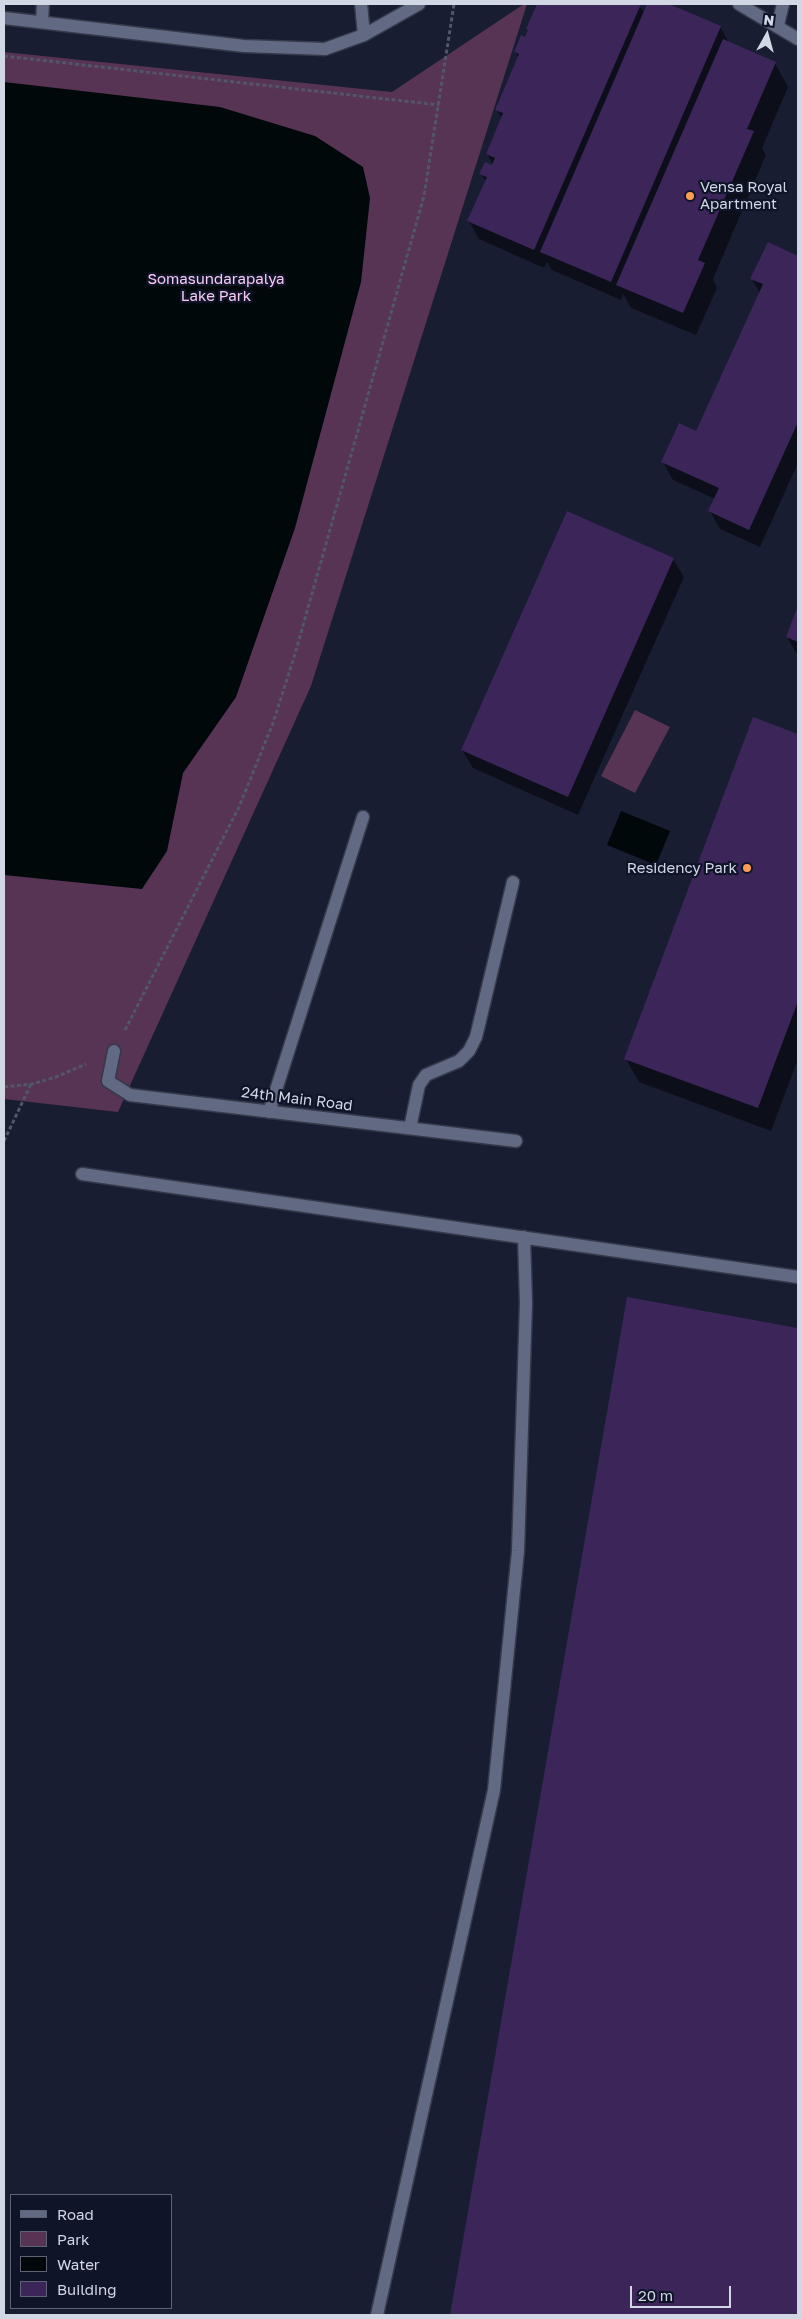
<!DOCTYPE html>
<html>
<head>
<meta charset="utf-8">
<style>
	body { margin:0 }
	#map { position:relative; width:802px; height:2319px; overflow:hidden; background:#181d32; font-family:"Golos Text",sans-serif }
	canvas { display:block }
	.frame { position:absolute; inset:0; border:5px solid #d2d7e6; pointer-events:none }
	.legend { position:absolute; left:10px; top:2194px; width:162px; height:115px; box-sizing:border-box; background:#0f1428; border:1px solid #5d6274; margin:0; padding:6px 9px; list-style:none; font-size:15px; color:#d2d7e6 }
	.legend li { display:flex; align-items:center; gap:10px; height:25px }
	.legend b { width:25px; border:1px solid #5d6274 }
	.north { position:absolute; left:742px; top:10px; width:50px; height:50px; -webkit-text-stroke:4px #0f1428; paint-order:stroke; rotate:7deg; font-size:14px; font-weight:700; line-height:20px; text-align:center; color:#d2d7e6 }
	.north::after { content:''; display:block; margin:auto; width:18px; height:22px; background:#d2d7e6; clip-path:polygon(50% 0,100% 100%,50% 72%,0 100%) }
	.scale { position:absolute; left:630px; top:2286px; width:101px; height:22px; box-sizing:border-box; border:2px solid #d2d7e6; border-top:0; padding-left:6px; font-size:15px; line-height:18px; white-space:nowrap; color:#d2d7e6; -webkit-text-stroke:4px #0f1428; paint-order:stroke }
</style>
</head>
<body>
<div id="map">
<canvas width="802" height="2319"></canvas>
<div class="frame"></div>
<ul class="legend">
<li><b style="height:6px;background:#616983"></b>Road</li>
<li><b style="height:14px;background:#573354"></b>Park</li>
<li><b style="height:14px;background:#01080a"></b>Water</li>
<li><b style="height:14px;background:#3b2559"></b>Building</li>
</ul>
<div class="north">N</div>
<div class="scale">20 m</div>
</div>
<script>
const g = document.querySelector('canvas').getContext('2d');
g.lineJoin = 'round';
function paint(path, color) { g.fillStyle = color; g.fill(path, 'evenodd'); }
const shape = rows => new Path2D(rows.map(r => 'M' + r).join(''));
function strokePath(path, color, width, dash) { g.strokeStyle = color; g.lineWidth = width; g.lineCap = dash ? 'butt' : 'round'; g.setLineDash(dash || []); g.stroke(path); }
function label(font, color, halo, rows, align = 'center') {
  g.font = font + ' "Golos Text",sans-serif'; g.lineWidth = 4.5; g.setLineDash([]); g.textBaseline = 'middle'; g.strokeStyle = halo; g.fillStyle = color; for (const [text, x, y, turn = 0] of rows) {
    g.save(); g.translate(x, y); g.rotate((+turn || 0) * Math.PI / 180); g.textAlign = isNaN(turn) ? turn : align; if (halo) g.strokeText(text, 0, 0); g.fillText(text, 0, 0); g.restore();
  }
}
paint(shape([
	[524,4,527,4,311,686,118,1112,4,1099,4,52,392,92],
	[635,710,670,727,635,793,601,776]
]), '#573354');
paint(shape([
	[4,82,220,107,315,136,363,167,370,198,361,282,295,528,236,697,183,773,167,851,142,889,4,875],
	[621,811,670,831,656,865,607,845]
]), '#01080a');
paint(shape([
	[538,4,637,4,645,13,649,4,666,4,720,27,730,44,775,63,788,87,762,148,766,155,713,279,717,288,696,335,631,308,623,294,621,300,552,270,547,262,544,268,479,239,469,221,486,182,481,174,495,167,487,154,502,119,497,110,519,59,515,52,526,38,529,32,527,29],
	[768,243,798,257,798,463,760,547,720,529,710,511,715,499,673,480,663,462,697,433,760,293,752,279],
	[673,559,684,577,578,815,473,768,462,750],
	[798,608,798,656,787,637],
	[754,719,798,736,798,1059,771,1131,639,1082,626,1059],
	[628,1299,798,1329,798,2315,451,2315]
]), '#0007');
paint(shape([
	[537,4,641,4,534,250,467,221,487,177,479,174,485,162,492,165,495,158,486,154,503,113,495,110,519,54,514,52,521,35,525,37,528,30,526,29],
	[647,4,669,4,721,26,611,282,540,252],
	[723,39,776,62,747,129,754,131,698,260,705,263,683,313,616,285],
	[768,242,798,256,798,422,749,530,708,511,719,488,661,462,679,423,696,431,763,284,750,279],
	[567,511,674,558,568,797,461,750],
	[798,605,798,642,786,637],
	[753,717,798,734,798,1001,758,1108,624,1059],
	[627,1297,798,1328,798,2315,450,2315]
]), '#3b2559');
const minor = shape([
	[361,4,364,35],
	[739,4,798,39],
	[4,18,244,46,325,49,364,35,419,4],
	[42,22,43,4],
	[778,25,783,4],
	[114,1051,108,1081,130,1095,516,1141],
	[269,1112,363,817],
	[410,1128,419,1085,426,1075,459,1061,469,1051,476,1037,513,882],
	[82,1174,798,1277],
	[377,2315,494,1790,518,1551,526,1303,524,1237]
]);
strokePath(minor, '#35394a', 15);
strokePath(shape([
	[4,56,439,105],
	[125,1030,239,807,273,723,295,654,424,196,454,4],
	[4,1087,32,1084,56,1077,86,1064],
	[4,1141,31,1084]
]), '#515669', 3, [4, 2.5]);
strokePath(minor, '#616983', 12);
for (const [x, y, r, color] of [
	[690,196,5,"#fc9d53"],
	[747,868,5,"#fc9d53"]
]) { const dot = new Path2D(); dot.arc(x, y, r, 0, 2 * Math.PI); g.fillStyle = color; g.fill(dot); strokePath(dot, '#0f1428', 2); }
label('15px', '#d2d7e6', '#0f1428', [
	["Vensa Royal",700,187],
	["Apartment",700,204],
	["Residency Park",737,868,"right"]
], 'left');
label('15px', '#f7caf2', '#0f1428', [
	["Somasundarapalya",216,279],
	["Lake Park",216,296]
]);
label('15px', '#d2d7e6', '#0f1428', [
	["24th Main Road",297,1099,7]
]);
</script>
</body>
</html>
